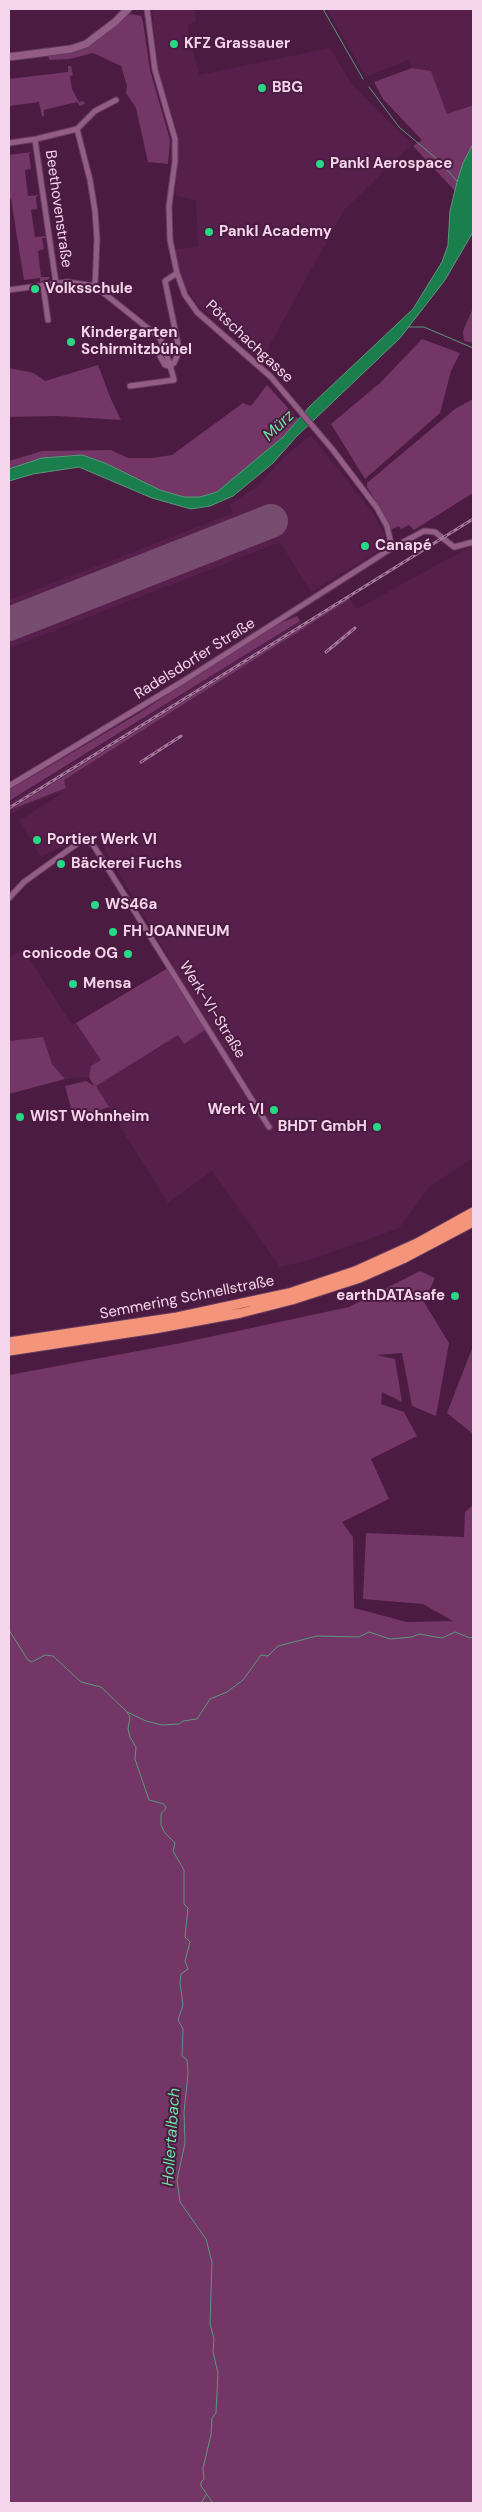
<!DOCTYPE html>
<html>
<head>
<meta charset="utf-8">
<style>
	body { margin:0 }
	#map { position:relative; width:482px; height:2512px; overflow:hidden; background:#4b1b41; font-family:"DM Sans",sans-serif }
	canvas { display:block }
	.frame { position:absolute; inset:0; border:10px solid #f4d5eb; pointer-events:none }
</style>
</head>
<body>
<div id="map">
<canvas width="482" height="2512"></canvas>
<div class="frame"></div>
</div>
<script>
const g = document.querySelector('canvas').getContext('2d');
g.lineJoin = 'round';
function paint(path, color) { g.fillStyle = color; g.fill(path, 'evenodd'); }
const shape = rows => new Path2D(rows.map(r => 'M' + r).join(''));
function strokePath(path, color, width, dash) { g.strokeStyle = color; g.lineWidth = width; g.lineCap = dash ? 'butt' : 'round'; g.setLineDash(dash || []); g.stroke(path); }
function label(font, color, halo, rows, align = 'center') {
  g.font = font + ' "DM Sans",sans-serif'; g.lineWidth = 4; g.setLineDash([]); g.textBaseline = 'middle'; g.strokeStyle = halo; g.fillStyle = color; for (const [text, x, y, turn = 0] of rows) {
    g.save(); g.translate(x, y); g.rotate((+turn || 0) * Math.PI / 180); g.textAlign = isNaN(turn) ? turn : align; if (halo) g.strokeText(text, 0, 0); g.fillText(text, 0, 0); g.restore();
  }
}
paint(shape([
	[152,9,195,9,196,21,188,25,188,31,199,75,330,48,352,85,412,144,344,210,262,359,197,304,181,280,175,249,198,247,196,200,176,196,177,131,158,68],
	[327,9,473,9,473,105,447,114,431,71,412,68,408,60,366,77],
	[311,435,374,514,385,536,383,546,375,553,311,592,280,542,9,648,9,600,233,513,230,504,257,487,284,457],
	[473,545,473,1158,429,1187,399,1228,310,1260,280,1267,212,1171,168,1203,89,1077,65,1079,52,1064,43,1037,9,1041,9,958,23,949,72,1025,173,965,96,834,79,838,41,857,19,821,63,792,30,804,9,815,9,803,300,621,305,628,350,599,357,609],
	[298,632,64,780,66,788,11,810]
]), '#57204c');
paint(shape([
	[130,14,141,16,143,22,150,70,170,140,168,164,148,162,136,108,126,93,127,86,121,66,93,53,69,59,49,60,48,55,62,53,115,26],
	[68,66,71,66,73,75,70,76,72,89,79,102,83,101,85,104,80,106,77,102,44,110,44,116,42,117,39,102,9,106,9,79,68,72],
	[412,68,431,71,447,114,473,105,473,144,463,163,455,191,413,146,422,140,383,99,374,82],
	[32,152,29,154,31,169,25,170,28,196,39,195,36,197,37,209,31,210,35,237,45,236,46,238,42,238,44,249,38,251,41,277,49,277,49,279,40,282,40,278,24,280,11,199,9,199,9,155],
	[473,308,473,343,464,341,463,331],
	[422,339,460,353,451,371,440,413,365,479,331,424,381,382],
	[98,365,110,397,121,420,57,416,9,417,9,368,34,373,45,381],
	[267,385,298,419,283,437,217,492,200,497,185,497,160,490,105,463,42,458,9,469,9,461,42,451,111,450,128,458,152,458,172,455,243,403,251,406],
	[473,399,473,493,414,530,409,525,401,529,399,526,390,530,384,514,367,487,367,483,455,409],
	[349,598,350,599,64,780,66,788,10,810],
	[297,616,300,621,9,801,9,790,136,715,276,625],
	[168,968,205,1030,184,1044,178,1035,96,1086,109,1107,74,1119,65,1086,86,1081,94,1086,89,1077,91,1066,101,1060,76,1023],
	[43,1037,52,1064,65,1079,9,1094,9,1041],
	[420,1271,435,1278,424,1302,449,1343,436,1416,412,1406,402,1353,376,1355,395,1359,402,1402,382,1392,381,1404,404,1412,417,1436,371,1459,389,1499,342,1522,353,1537,354,1608,407,1622,453,1621,423,1604,363,1599,366,1533,464,1537,465,1512,473,1505,473,2503,9,2503,9,1375,181,1343,349,1307],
	[473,1346,473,1434,447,1413]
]), '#733666');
const water = shape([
	[473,144,473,232,445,280,400,338,296,437,273,463,233,496,210,506,191,509,152,498,79,467,33,474,9,481,9,469,42,458,82,455,105,463,160,490,184,497,200,497,217,492,283,437,309,407,413,309,442,262,448,245,450,211,457,182,463,163,473,144]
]);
paint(water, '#1a7e4d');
strokePath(water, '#5b987c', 1);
strokePath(shape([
	[323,9,363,79],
	[369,87,399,127,437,159,457,181],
	[408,327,424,327,473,348],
	[9,1630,28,1660,32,1662,45,1655,53,1656,81,1682,101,1687,126,1711,130,1717,128,1729,130,1737,136,1747,135,1759,149,1800,164,1804,166,1808,161,1814,161,1825,165,1833,175,1843,173,1851,184,1870,184,1904,188,1908,185,1937,190,1942,185,1961,188,1969,181,1974,180,1983,183,2005,178,2020,183,2029,182,2056,187,2060,188,2074,184,2112,185,2143,177,2180,180,2202,206,2239,212,2262,210,2324,214,2339,213,2352,218,2373,216,2413,212,2418,211,2435,203,2468,204,2479,201,2482,201,2486,213,2503],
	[127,1712,146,1721,162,1725,179,1724,183,1721,197,1719,210,1699,227,1692,243,1680,261,1655,268,1656,278,1646,317,1636,359,1637,369,1632,390,1639,412,1637,419,1634,442,1638,455,1632,470,1638,473,1637],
	[201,2503,206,2495]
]), '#5b987c', 1);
strokePath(shape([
	[9,624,271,521]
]), '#784c6e', 34);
const minor = shape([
	[147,9,155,70,175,139,175,161,169,206,170,240,177,273,185,295,197,312,271,377,333,450,377,508,387,526,392,548],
	[77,129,90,180,95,211,97,239,95,286],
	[35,140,56,283],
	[9,143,36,139,77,129,95,111,116,100],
	[43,285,48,320],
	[9,290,67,282,95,286,160,338,170,365,174,363,177,356,178,344,165,281,177,273],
	[160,356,165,365,171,367],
	[130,386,174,380,170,365],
	[9,786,185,680,392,548,424,531,435,532,454,547,473,542],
	[9,898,24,882,81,841,92,843,269,1127]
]);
const secondary = shape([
	[9,57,71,49,86,44,115,22,128,9]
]);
const motorway = shape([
	[9,1342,177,1317,289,1293,355,1271,419,1242,473,1212],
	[9,1351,154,1329,241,1313,292,1300,360,1278,403,1259,473,1222]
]);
strokePath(minor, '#663c5f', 7);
strokePath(secondary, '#663c5f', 9);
strokePath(motorway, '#663c5f', 11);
strokePath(minor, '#935d86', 5);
strokePath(secondary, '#935d86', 7);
strokePath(motorway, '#f4957b', 9);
const rail = shape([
	[326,652,355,628],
	[141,762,181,736],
	[9,808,473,519]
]);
strokePath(rail, '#a47c9a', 3);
strokePath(rail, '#4b1b41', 1, [4]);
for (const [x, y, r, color] of [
	[174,44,5,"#29d885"],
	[262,88,5,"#29d885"],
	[320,164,5,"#29d885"],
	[209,232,5,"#29d885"],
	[35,289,5,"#29d885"],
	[71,342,5,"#29d885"],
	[365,546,5,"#29d885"],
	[37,840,5,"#29d885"],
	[61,864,5,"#29d885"],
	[95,905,5,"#29d885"],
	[113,932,5,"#29d885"],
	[128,954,5,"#29d885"],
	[73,984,5,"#29d885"],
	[274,1110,5,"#29d885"],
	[20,1117,5,"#29d885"],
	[377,1127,5,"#29d885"],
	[455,1296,5,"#29d885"]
]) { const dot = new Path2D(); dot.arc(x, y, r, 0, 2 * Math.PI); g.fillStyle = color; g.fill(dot); strokePath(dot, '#4b1b41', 2); }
label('bold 15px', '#f4d5eb', '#4b1b41', [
	["KFZ Grassauer",184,44],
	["BBG",272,88],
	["Pankl Aerospace",330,164],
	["Pankl Academy",219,232],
	["Volksschule",45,289],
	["Kindergarten",81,333],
	["Schirmitzbühel",81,350],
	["Canapé",375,546],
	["Portier Werk VI",47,840],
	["Bäckerei Fuchs",71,864],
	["WS46a",105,905],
	["FH JOANNEUM",123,932],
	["conicode OG",118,954,"right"],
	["Mensa",83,984],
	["Werk VI",264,1110,"right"],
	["WIST Wohnheim",30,1117],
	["BHDT GmbH",367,1127,"right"],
	["earthDATAsafe",445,1296,"right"]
], 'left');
label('15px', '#f4d5eb', '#4b1b41', [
	["Beethovenstraße",58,209,82],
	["Pötschachgasse",249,342,43],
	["Radelsdorfer Straße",195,659,-32],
	["Werk-VI-Straße",212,1010,58],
	["Semmering Schnellstraße",187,1298,-11]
]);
label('italic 16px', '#6ce6a0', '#4b1b41', [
	["Mürz",279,426,-44],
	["Hollertalbach",172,2137,-86]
]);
</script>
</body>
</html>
